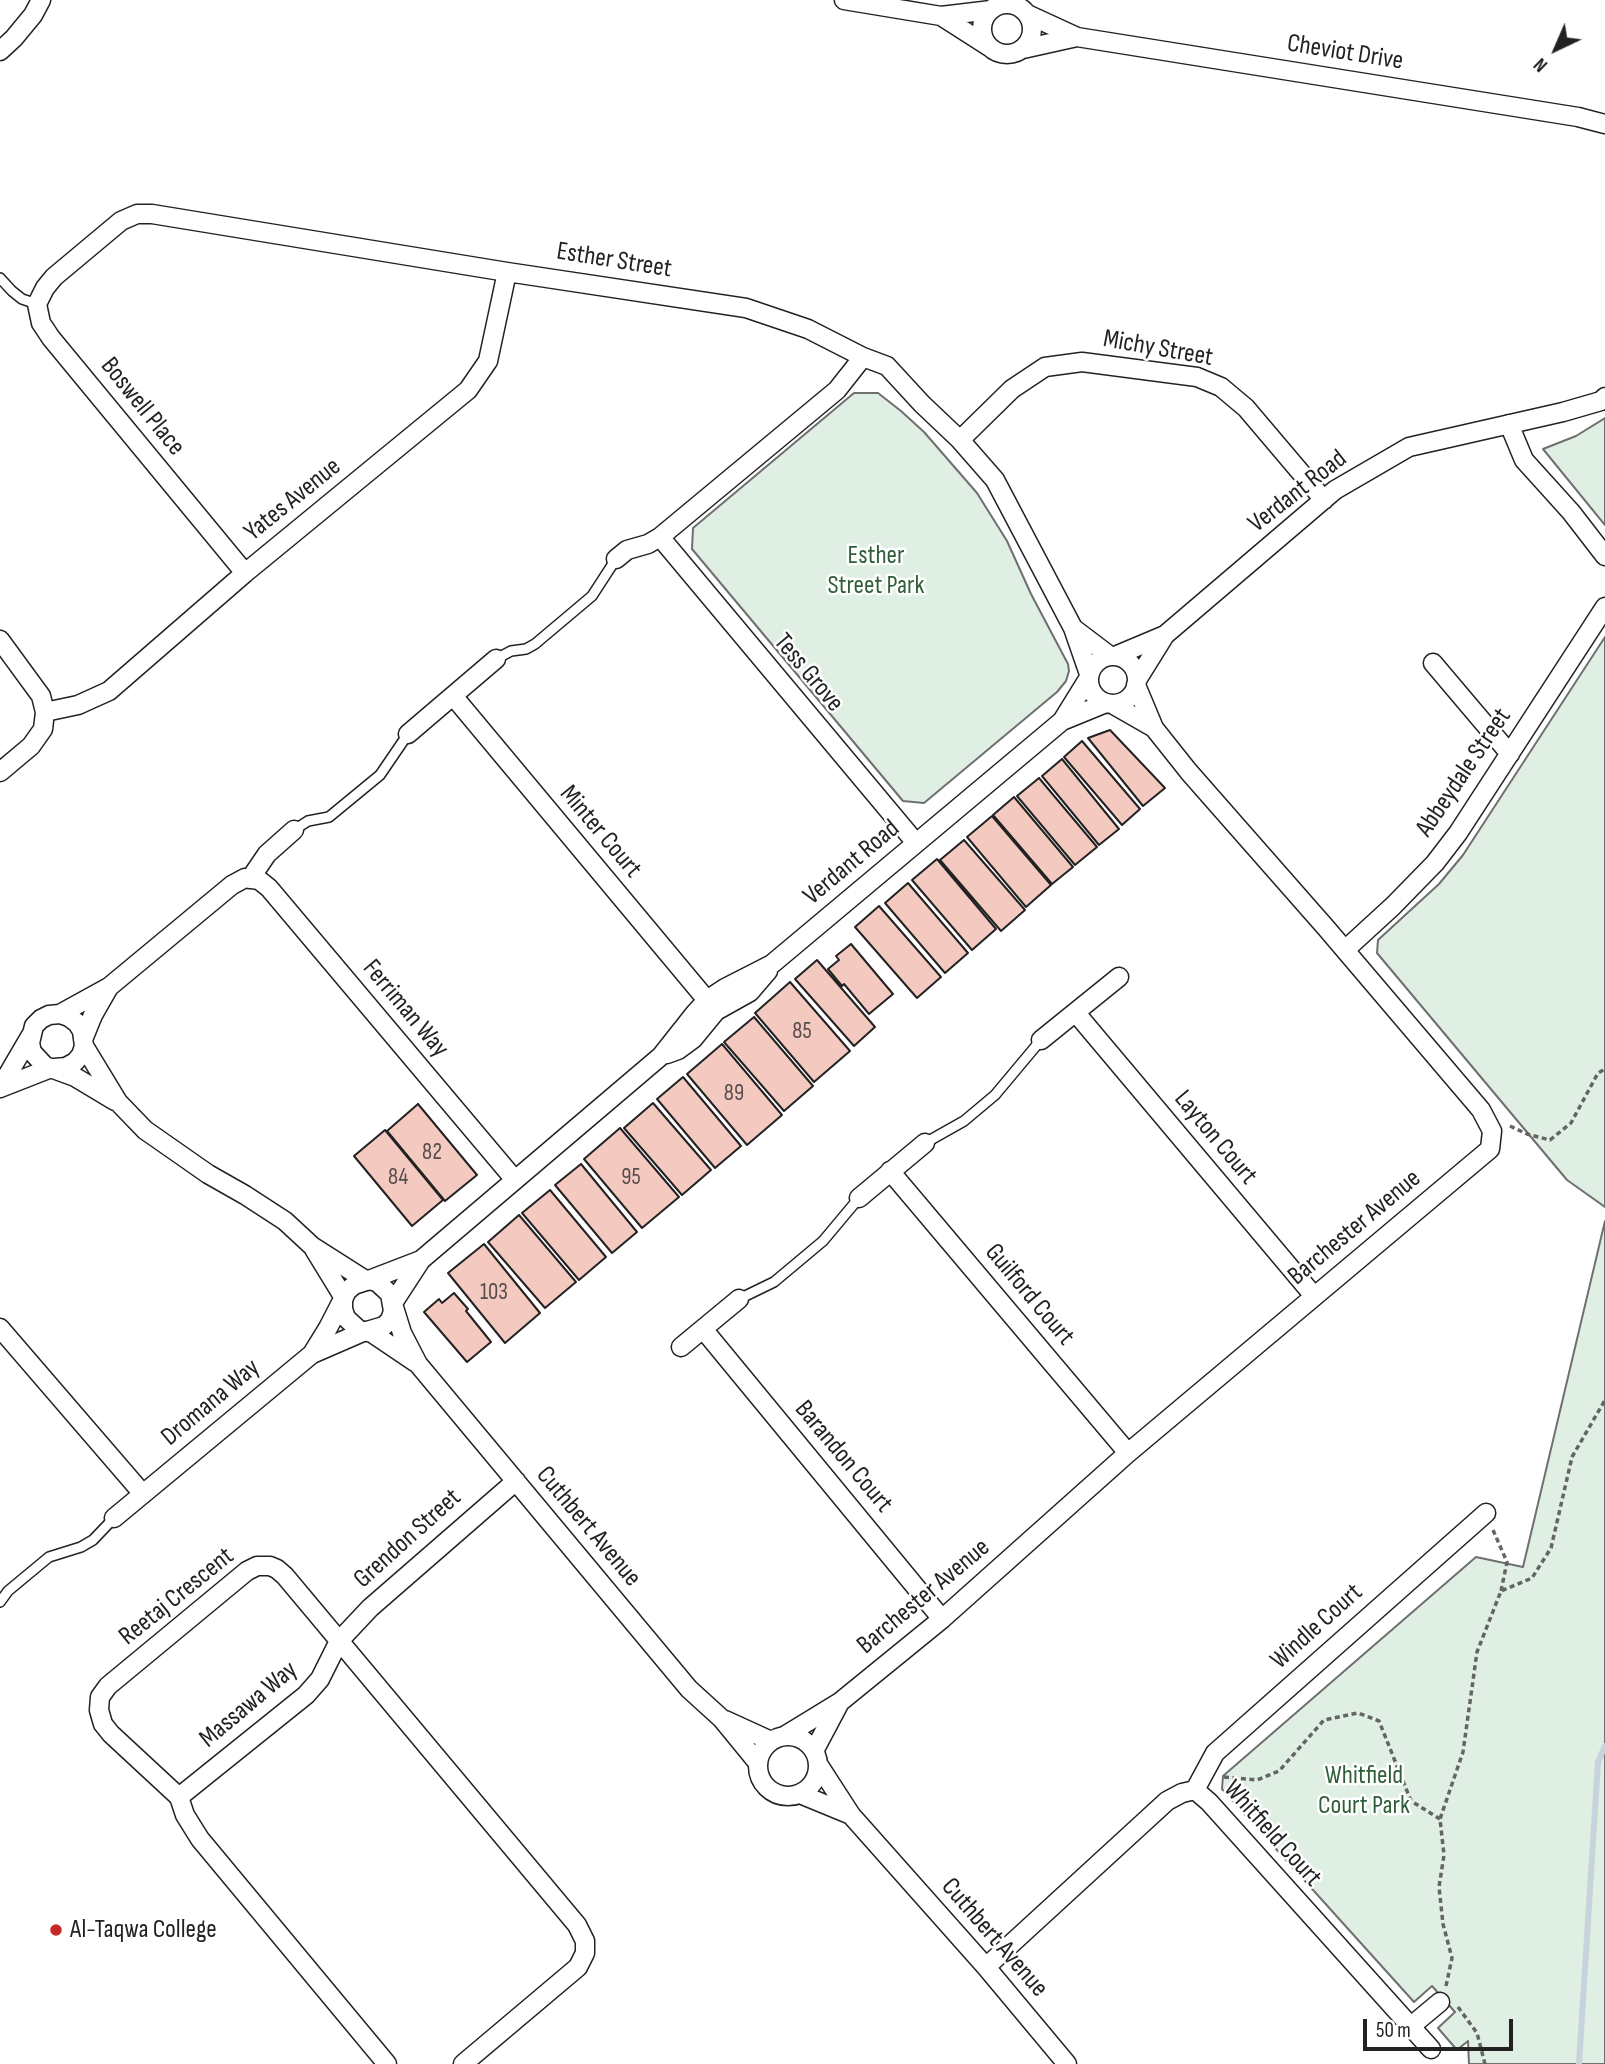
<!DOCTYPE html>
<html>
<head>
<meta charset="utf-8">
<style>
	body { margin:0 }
	#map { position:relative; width:1605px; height:2064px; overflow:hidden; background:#fff; font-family:"Sofia Sans Condensed",sans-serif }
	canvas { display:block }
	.north { position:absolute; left:1521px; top:14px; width:70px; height:70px; -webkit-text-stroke:5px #fff; paint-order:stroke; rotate:224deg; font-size:19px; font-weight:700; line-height:28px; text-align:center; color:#222 }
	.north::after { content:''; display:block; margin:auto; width:24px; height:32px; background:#222; clip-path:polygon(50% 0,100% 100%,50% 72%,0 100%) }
	.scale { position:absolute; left:1363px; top:2019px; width:150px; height:32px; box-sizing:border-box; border:4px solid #222; border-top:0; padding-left:9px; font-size:21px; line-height:24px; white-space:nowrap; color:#222; -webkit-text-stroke:5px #fff; paint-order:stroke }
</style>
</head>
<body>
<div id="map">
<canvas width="1605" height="2064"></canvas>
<div class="north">N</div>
<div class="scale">50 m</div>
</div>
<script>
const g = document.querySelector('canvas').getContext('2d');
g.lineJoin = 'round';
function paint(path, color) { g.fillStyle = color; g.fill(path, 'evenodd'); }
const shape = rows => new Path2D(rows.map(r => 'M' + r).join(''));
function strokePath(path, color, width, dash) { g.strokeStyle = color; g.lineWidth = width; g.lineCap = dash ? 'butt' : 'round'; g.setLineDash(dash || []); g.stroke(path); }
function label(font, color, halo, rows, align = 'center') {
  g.font = font + ' "Sofia Sans Condensed",sans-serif'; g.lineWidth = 5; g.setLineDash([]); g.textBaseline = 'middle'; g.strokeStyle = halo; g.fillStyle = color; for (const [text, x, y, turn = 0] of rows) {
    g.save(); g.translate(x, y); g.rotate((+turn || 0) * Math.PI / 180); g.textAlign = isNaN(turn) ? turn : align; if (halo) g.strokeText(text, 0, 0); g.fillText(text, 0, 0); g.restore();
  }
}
const green = shape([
	[854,393,878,393,901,411,924,432,977,493,1007,541,1031,594,1068,664,1069,671,1066,681,1057,692,924,803,903,801,692,549,693,528,854,393],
	[1605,418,1605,525,1543,449,1576,436,1605,418],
	[1605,637,1605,1207,1567,1180,1377,953,1378,940,1439,884,1463,855,1605,637],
	[1605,1221,1605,2064,1469,2064,1468,2041,1457,2050,1438,2028,1455,2012,1432,1986,1414,2002,1222,1789,1223,1776,1476,1557,1523,1567,1605,1221]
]);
paint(green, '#e0efe3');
strokePath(green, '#6f6f6f', 2);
strokePath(shape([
	[1579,2064,1598,1762,1605,1746]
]), '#c7d3dd', 6);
const building = shape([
	[1110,730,1165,788,1143,806,1088,738,1110,730],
	[1082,741,1140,809,1122,825,1064,757,1082,741],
	[1062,759,1119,829,1099,845,1042,776,1062,759],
	[1039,778,1097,847,1075,865,1017,796,1039,778],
	[1014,797,1073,867,1052,884,993,815,1014,797],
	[992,816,1051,885,1026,907,967,837,992,816],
	[964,840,1025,910,1001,931,940,860,964,840],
	[937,859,996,929,972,950,912,880,937,859],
	[908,883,968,953,945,973,885,903,908,883],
	[879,906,941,977,917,998,855,927,879,906],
	[851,944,893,994,869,1014,844,984,842,986,828,969,839,960,836,956,851,944],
	[817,960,875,1027,854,1046,795,979,817,960],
	[790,982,850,1051,814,1082,755,1013,790,982],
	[754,1017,813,1086,784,1111,724,1042,754,1017],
	[722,1044,782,1115,747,1145,687,1074,722,1044],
	[683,1077,741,1146,715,1168,657,1099,683,1077],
	[653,1103,711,1170,682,1195,624,1128,653,1103],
	[418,1104,477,1175,445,1201,387,1131,418,1104],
	[620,1128,679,1197,642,1228,584,1159,620,1128],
	[385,1130,443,1200,412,1226,354,1156,385,1130],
	[581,1164,637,1232,612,1253,555,1185,581,1164],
	[550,1190,606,1257,579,1280,522,1213,550,1190],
	[519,1215,576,1282,545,1308,488,1242,519,1215],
	[484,1244,540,1313,505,1343,448,1273,484,1244],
	[454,1293,468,1309,466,1311,491,1342,467,1362,424,1312,439,1299,442,1303,454,1293]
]);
paint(building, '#f3c9c0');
strokePath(building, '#222', 2);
const service = shape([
	[0,278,12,291,22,299,37,304],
	[496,659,511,651,526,649,535,644,592,596,616,559],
	[294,830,308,821,329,817,380,775,408,734],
	[925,1143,964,1121,995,1095,1041,1040],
	[739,1299,774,1282,823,1241,859,1198],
	[0,1602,8,1591,49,1557,81,1547,93,1540,114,1518]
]);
const minor = shape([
	[844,0,941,16,991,10],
	'982 29a25 25 0 1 1 50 0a25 25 0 1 1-50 0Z',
	[1027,14,1077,37,1578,117,1605,124],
	[941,16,991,48],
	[1023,49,1077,37],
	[0,51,14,38,33,15,41,0],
	[1509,424,1524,460,1571,512,1605,556],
	[960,440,1012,389,1045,367,1082,362,1197,377,1221,387,1246,408,1324,500],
	[660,537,916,843],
	[616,559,627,550,648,544,660,537,837,390,863,357],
	[245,573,51,338,41,323,37,304,45,288,54,277,121,221,137,214,152,214,507,272,746,308,808,329,863,357,887,366,922,404,960,440,995,480,1073,628,1089,674],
	[1073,628,1110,656],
	[0,640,41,696,45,712,43,729,31,746,0,772],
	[1115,656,1165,635],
	'1089 680a24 24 0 1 1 48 0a24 24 0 1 1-48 0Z',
	[1433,663,1510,754],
	[1137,680,1165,635,1335,490,1409,447,1563,412,1601,401,1605,397],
	[454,697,716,1011],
	[1112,704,1154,728],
	[45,712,78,705,109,691,245,573,468,390,488,361,507,272],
	[1062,721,1088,679],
	[408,734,496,659],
	[250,879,267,854,294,830],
	[1345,950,1393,906,1435,863,1458,833,1605,607],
	[1076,1013,1314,1296],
	[60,1014,109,987,232,885,245,878,259,880,269,888,515,1180],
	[84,1037,93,1015,109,987],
	[1041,1040,1119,977],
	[84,1046,118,1102,145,1130,208,1174,245,1195,285,1221,312,1246,367,1281],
	[667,1054,678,1050,693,1039,716,1011,750,992,768,971],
	[54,1068,66,1067,75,1062,81,1055,84,1046,82,1031,77,1023,69,1017,60,1014,49,1015,41,1019,34,1026,30,1043,32,1052,45,1066,75,1077,115,1101],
	[0,1088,31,1035],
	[0,1088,51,1068],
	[890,1171,1128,1453],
	[859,1198,925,1143],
	[314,1249,344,1298],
	[369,1280,421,1260,661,1056,695,1013,707,1000,725,988,772,964,1062,721,1106,703],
	[393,1303,421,1260],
	[393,1304,402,1333,418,1364,689,1689,722,1719,758,1763],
	[0,1328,143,1494],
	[703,1329,942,1619],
	[367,1331,384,1326,390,1320,393,1311,390,1294,377,1282,369,1280,354,1285,347,1291,343,1299,343,1309,346,1318,359,1330,372,1333,415,1362],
	[681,1347,739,1299],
	[312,1354,328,1328,343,1299],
	[114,1518,312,1354,365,1331],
	[725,1720,771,1741],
	[786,1735,840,1702,942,1619,1128,1453,1490,1149,1492,1131,1481,1110,1327,929,1189,772,1154,728,1136,685],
	'758 1766a30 30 0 1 1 60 0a30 30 0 1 1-60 0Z',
	[814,1751,840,1702],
	[818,1764,851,1815,986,1967,1067,2064],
	[1195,1790,1215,1753,1486,1513],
	[800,1794,851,1815],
	[179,1797,306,1695,320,1679,339,1641,370,1608,516,1481],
	[986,1967,1167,1801,1182,1793,1195,1790,1209,1802,1431,2049],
	[1410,2027,1440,2002],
	[387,2064,200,1839,185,1815,179,1797,111,1734,103,1724,99,1710,100,1697,108,1686,247,1571,257,1566,270,1566,277,1569,285,1576,577,1925,585,1941,585,1953,578,1967,463,2064]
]);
strokePath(service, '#222', 12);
strokePath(minor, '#222', 21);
strokePath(shape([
	[1510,1126,1527,1134,1550,1140,1571,1123,1598,1073,1605,1069],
	[1493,1530,1507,1562,1501,1591],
	[1224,1777,1257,1780,1279,1771,1324,1720,1358,1713,1379,1721,1411,1801,1440,1819],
	[1446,1986,1452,1958,1443,1924,1439,1887,1444,1855,1440,1819,1463,1752,1477,1652,1501,1591,1532,1578,1551,1548,1572,1457,1605,1400],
	[1458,2007,1477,2033,1485,2064]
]), '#646464', 3.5, [5, 3.5]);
strokePath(service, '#fff', 9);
strokePath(minor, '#fff', 18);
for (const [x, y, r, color] of [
	[56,1930,7,"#c62828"]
]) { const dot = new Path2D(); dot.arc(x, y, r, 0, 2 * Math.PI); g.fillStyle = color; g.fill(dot); strokePath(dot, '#fff', 2.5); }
label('23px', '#564c4a', null, [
	["85",802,1032],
	["89",734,1094],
	["82",432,1153],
	["84",398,1178],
	["95",631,1178],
	["103",494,1293]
]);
label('26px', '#222', '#fff', [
	["Cheviot Drive",1345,53,9],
	["Esther Street",614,261,9],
	["Michy Street",1158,349,10],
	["Boswell Place",142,407,51],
	["Verdant Road",1298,492,-38],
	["Yates Avenue",293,500,-39],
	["Tess Grove",808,673,50],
	["Abbeydale Street",1464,773,-56],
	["Minter Court",600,832,50],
	["Verdant Road",852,863,-40],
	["Ferriman Way",405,1009,50],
	["Layton Court",1215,1138,50],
	["Barchester Avenue",1355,1228,-40],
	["Guilford Court",1029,1295,50],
	["Dromana Way",211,1403,-40],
	["Barandon Court",843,1457,50],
	["Cuthbert Avenue",588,1527,50],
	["Grendon Street",408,1539,-42],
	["Reetaj Crescent",177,1597,-39],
	["Barchester Avenue",924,1597,-40],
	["Windle Court",1317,1627,-42],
	["Massawa Way",249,1705,-40],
	["Whitfield Court",1272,1834,48],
	["Cuthbert Avenue",994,1938,49]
]);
label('26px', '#2f5e38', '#fff', [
	["Esther",876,556],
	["Street Park",876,586],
	["Whitfield",1364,1776],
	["Court Park",1364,1806]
]);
label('26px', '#222', '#fff', [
	["Al-Taqwa College",70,1930]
], 'left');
</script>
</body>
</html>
